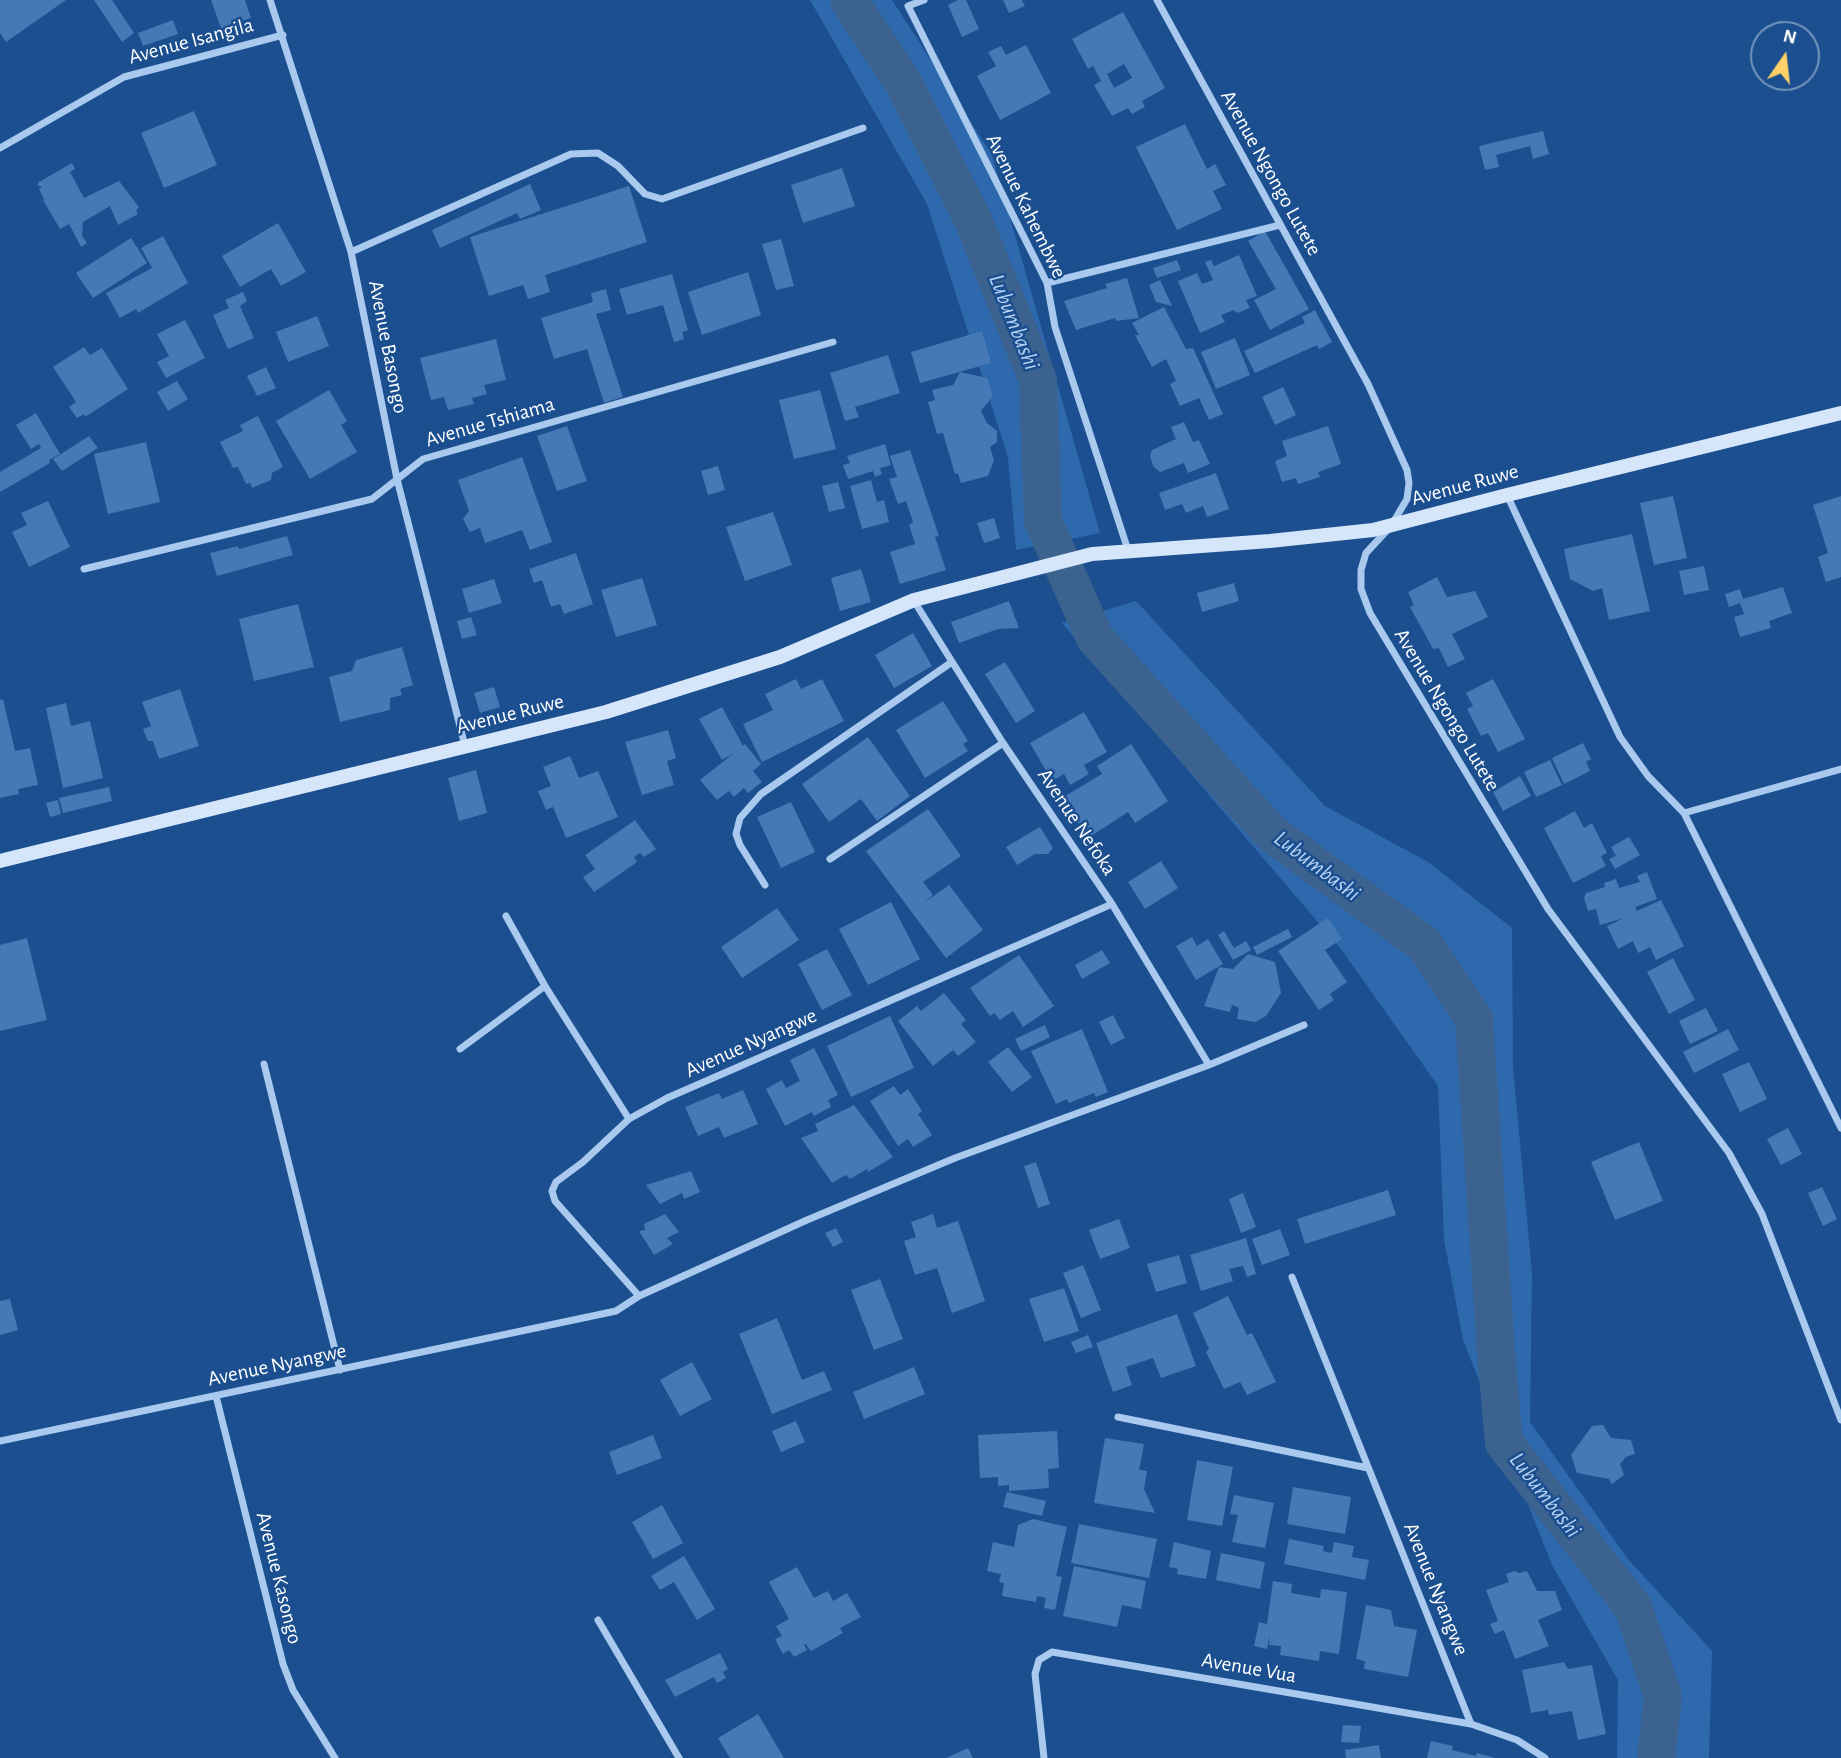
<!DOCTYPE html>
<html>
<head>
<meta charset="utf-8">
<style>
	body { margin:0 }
	#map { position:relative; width:1841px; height:1758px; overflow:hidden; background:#1b4f8f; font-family:"Alegreya Sans",sans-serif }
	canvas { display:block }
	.north { position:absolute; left:1750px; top:21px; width:70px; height:70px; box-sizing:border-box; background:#1b4f8f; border:2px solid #7695bc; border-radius:50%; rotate:14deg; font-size:19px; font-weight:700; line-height:28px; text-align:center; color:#fff }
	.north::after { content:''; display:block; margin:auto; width:24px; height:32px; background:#ffd166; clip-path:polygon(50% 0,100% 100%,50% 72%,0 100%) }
</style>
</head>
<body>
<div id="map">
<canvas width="1841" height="1758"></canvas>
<div class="north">N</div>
</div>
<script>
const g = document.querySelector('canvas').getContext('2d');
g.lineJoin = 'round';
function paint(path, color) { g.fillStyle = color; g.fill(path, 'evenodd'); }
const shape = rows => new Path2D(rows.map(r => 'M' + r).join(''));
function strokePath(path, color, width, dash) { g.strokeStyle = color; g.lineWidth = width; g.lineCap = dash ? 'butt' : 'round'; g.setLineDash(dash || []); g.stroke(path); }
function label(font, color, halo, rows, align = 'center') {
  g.font = font + ' "Alegreya Sans",sans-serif'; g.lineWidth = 5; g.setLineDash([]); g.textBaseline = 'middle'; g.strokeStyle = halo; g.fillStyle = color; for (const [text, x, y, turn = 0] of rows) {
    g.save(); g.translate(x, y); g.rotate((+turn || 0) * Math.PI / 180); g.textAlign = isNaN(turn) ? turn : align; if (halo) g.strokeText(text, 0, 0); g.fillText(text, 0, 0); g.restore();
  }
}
paint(shape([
	[810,0,892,0,992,155,1100,533,1016,550,1008,457,927,204],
	[1136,601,1325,806,1428,862,1512,928,1513,1067,1532,1273,1530,1422,1628,1559,1712,1651,1709,1758,1617,1758,1618,1680,1552,1565,1463,1340,1444,1239,1438,1086,1341,949,1062,623]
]), '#2e69ad');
strokePath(shape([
	[849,0,903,82,973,220,1038,380,1043,521,1095,638,1272,834,1424,944,1474,1019,1496,1352,1504,1443,1633,1607,1663,1696,1656,1758]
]), '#3c6290', 38);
paint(shape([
	[0,0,66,0,6,42,0,33],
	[94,0,112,0,134,33,122,42],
	[211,0,245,0,251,18,221,28],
	[958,0,966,0,979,29,962,37,948,5],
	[1003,0,1022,0,1025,6,1009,13],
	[1123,12,1165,88,1142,101,1145,107,1132,114,1128,108,1112,116,1094,85,1101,81,1093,66,1088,69,1072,39],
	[1124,64,1132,78,1114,88,1107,74],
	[173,20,178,34,143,46,138,33],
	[1026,45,1051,93,1000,120,977,76,996,66,988,52,1001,46,1006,55],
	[194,111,217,165,164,188,141,133],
	[1185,124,1207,169,1215,164,1226,185,1213,191,1222,209,1177,230,1136,147],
	[1543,131,1549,154,1533,159,1530,146,1496,155,1499,167,1485,170,1479,146],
	[72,163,75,169,70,172,84,198,119,181,139,207,136,211,138,214,118,225,110,206,83,222,82,236,87,243,81,247,69,224,60,229,43,200,44,199,39,189,42,187,37,185,39,182],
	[842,168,855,206,803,223,791,185],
	[530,184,541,210,520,219,517,213,440,248,432,230],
	[629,186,647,242,545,275,550,292,528,299,523,285,489,296,470,237],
	[278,223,306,272,281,286,271,269,240,287,222,256],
	[1265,231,1309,309,1270,330,1254,300,1276,289,1248,241],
	[163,236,188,283,138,313,136,309,120,318,106,293,152,268,141,248],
	[131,238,147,263,93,298,76,273],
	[781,239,794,286,776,290,762,244],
	[1239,255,1257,296,1246,300,1250,308,1237,313,1234,310,1221,315,1225,322,1200,333,1178,281,1197,273,1202,284,1213,280,1205,262,1211,260,1214,266],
	[1177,260,1181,270,1157,278,1153,268],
	[748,272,761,315,702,335,688,292],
	[672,274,688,330,682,332,684,339,674,342,663,305,627,315,619,289],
	[1127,278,1139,318,1116,321,1115,318,1076,330,1064,301,1107,288,1105,284],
	[1160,280,1172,306,1156,302,1149,285],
	[606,289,611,310,596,314,623,397,604,403,587,349,554,359,541,318,593,302,591,293],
	[243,292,247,301,240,306,254,338,228,349,213,315,229,308,225,300],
	[1164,307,1186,349,1193,348,1223,414,1209,420,1199,398,1180,406,1170,384,1176,381,1166,359,1152,367,1135,335,1139,335,1132,323],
	[1315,310,1332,342,1319,349,1317,345,1255,373,1244,351,1305,323,1302,317],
	[317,316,329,346,288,362,276,332],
	[185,320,205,358,166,378,157,362,169,356,157,334],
	[982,331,991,363,920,383,911,352],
	[1235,338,1250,375,1216,389,1201,352],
	[496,339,506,380,484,385,487,394,472,398,474,404,448,410,444,397,431,400,420,358],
	[84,347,90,355,102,348,128,389,85,417,84,414,77,418,69,407,76,402,53,367],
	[888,355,900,393,855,407,859,417,845,421,830,373],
	[266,367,276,388,257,396,247,376],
	[960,372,987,378,993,396,981,411,987,423,997,431,997,442,990,447,994,460,988,476,961,483,958,473,955,474,943,433,937,434,928,402,935,400,932,390,953,385],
	[177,381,188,399,168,411,157,392],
	[1283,387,1296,415,1275,425,1262,397],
	[329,390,347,421,341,425,357,452,310,479,276,421],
	[820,390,836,449,794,459,779,400],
	[36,413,60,454,49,460,50,463,0,492,0,472,41,448,39,444,31,449,16,425],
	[258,416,283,467,272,473,271,480,252,488,250,483,246,484,238,467,233,468,220,442,243,431,240,425],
	[1184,422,1193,442,1199,440,1210,464,1188,473,1184,463,1160,472,1153,466,1150,456,1152,450,1176,439,1171,427],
	[567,426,587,481,557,491,537,436],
	[1328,426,1341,464,1318,472,1320,477,1298,484,1296,478,1282,482,1275,461,1287,456,1282,441],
	[89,436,98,448,62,471,53,459],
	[146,442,160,502,108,514,94,454],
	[885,444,891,465,880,468,882,474,875,477,873,471,848,479,843,465,850,463,847,456],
	[910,450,939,536,935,537,946,570,900,584,890,552,915,544,909,525,913,522,906,501,898,504,889,479,897,477,890,456],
	[522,457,552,542,530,550,522,530,485,543,480,528,470,532,463,519,469,511,458,480],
	[718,466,725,490,708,495,701,471],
	[1216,473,1229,509,1207,517,1203,506,1186,513,1182,504,1165,510,1159,493],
	[871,480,877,502,884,500,889,522,862,529,850,486],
	[838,482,845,508,829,512,822,486],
	[1673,496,1687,558,1654,565,1640,503],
	[1841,496,1841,577,1826,582,1818,557,1828,553,1813,505],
	[48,501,70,547,29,567,12,532,27,525,21,513],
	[773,512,792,565,745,581,726,527],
	[994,518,1000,538,984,543,977,523],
	[1632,534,1650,611,1609,620,1602,588,1593,591,1570,579,1564,549],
	[287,536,293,555,217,576,210,553,238,546,239,549],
	[576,553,593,604,564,614,560,604,551,607,542,580,534,583,529,569],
	[1704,566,1709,590,1684,595,1679,571],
	[861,569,871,602,840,611,831,578],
	[1437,577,1447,597,1475,591,1488,617,1452,634,1465,659,1448,667,1439,648,1433,649,1410,607,1414,605,1408,592],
	[642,578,657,625,616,637,601,590],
	[494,579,502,603,469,613,462,589],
	[1234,583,1239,601,1202,612,1197,593],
	[1783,587,1792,613,1769,621,1771,628,1740,637,1734,617,1744,614,1740,603,1729,607,1725,594,1740,589,1743,599],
	[1009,601,1019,628,998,629,959,643,951,622],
	[298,604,314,667,254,681,239,619],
	[471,617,477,635,462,639,457,621],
	[913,633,932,666,894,688,875,655],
	[402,647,413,685,400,689,402,695,390,698,390,710,340,722,329,677,352,671,356,660],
	[1005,662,1035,711,1016,723,985,674],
	[796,679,801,689,822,679,844,721,762,762,743,724,773,710,765,694],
	[1493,679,1525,739,1498,752,1488,733,1481,736,1467,709,1473,706,1466,693],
	[494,687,500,707,480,713,474,693],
	[180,689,199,746,159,759,153,741,148,741,143,729,151,726,142,702],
	[3,699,15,751,30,748,38,785,18,789,19,794,0,798,0,700],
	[943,701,968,741,963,744,968,751,925,778,896,730],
	[66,703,71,726,90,721,103,778,63,788,46,708],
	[722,707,743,746,745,744,761,764,753,771,762,782,748,793,744,788,734,797,729,791,717,800,700,780,734,753,722,760,699,719],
	[1084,712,1107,752,1084,765,1089,774,1070,785,1064,774,1052,781,1030,743],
	[668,730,676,758,667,761,674,785,642,795,625,742],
	[868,737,910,796,877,821,861,799,829,822,802,784],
	[1583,743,1591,759,1586,762,1590,771,1564,784,1552,758],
	[1131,744,1168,801,1135,823,1128,812,1088,838,1062,798,1102,774,1097,766],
	[570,756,579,778,598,771,618,817,566,838,553,807,546,810,538,791,551,786,543,767],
	[1550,760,1562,785,1536,797,1524,772],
	[476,770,487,813,459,821,448,778],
	[1520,776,1531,796,1503,811,1493,792],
	[109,787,112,801,63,813,59,798],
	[58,800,61,814,50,817,46,803],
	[791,802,815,852,781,868,757,817],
	[928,809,961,856,923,882,933,895,922,904,949,885,983,930,946,958,866,851],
	[1575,811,1584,828,1592,823,1607,853,1601,856,1606,866,1573,883,1544,828],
	[635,820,656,849,644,857,640,853,634,857,637,862,594,892,583,877,595,869,585,855],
	[1040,827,1053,848,1048,854,1035,854,1017,865,1006,847],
	[1629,837,1640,855,1615,869,1609,859,1616,856,1611,847],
	[1161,861,1178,888,1145,909,1128,882],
	[1647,872,1657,899,1635,907,1637,911,1661,900,1684,946,1656,960,1650,947,1638,953,1633,941,1618,949,1607,926,1624,918,1600,925,1596,909,1588,911,1584,898,1586,893,1605,887,1604,883,1616,879,1619,888,1640,882,1637,876],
	[891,902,920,959,868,985,839,929],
	[777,908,799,940,742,978,721,947],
	[1328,918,1342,939,1325,950,1347,982,1330,994,1334,1000,1319,1010,1278,951],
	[1288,929,1292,937,1257,955,1253,947],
	[1224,931,1234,948,1246,941,1251,950,1233,960,1218,935],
	[1192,937,1197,946,1208,939,1223,964,1196,980,1176,946],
	[27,938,47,1020,0,1031,0,945],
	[827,949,852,995,822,1010,798,964],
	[1102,950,1110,963,1082,979,1075,965],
	[1248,954,1275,962,1281,993,1266,1016,1255,1022,1237,1019,1239,1008,1232,1005,1230,1012,1204,1006,1219,967,1233,969],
	[1019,955,1054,1006,1023,1027,1013,1011,1000,1020,994,1013,990,1016,970,988],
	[1673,958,1695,1000,1669,1014,1647,972],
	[944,993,966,1020,961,1024,976,1042,958,1056,953,1050,933,1066,898,1021,917,1006,921,1011],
	[1706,1008,1718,1031,1690,1044,1679,1021],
	[1113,1015,1125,1038,1111,1045,1099,1022],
	[890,1016,914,1068,851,1097,827,1046],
	[1045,1025,1050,1037,1021,1051,1015,1039],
	[1082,1029,1108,1092,1096,1097,1094,1093,1069,1103,1067,1099,1056,1104,1031,1051],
	[1728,1029,1739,1050,1694,1073,1683,1052],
	[1008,1047,1032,1077,1012,1092,988,1062],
	[814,1048,838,1095,828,1100,831,1107,814,1116,812,1112,785,1126,766,1089,782,1080,786,1088,800,1081,790,1060],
	[1749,1062,1767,1099,1740,1112,1722,1074],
	[894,1086,900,1095,908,1089,922,1111,918,1114,932,1135,913,1147,908,1139,898,1146,870,1101],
	[743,1090,758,1124,724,1138,719,1127,698,1136,685,1107,719,1093,722,1099],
	[854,1105,893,1157,868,1172,867,1169,850,1179,846,1175,832,1183,801,1138,818,1131,815,1124],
	[1788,1128,1802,1154,1781,1165,1767,1139],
	[1639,1142,1663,1201,1615,1220,1591,1162],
	[1036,1162,1050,1204,1038,1208,1024,1166],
	[691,1171,700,1192,684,1199,682,1193,660,1204,646,1185],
	[1822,1187,1837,1219,1823,1226,1808,1193],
	[1388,1190,1396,1215,1305,1244,1297,1219],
	[1243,1193,1256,1227,1241,1233,1229,1199],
	[665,1214,679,1232,667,1238,673,1244,654,1255,639,1231,645,1230,644,1224],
	[933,1214,937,1228,958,1221,985,1301,952,1313,937,1268,915,1275,904,1241,916,1237,911,1222],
	[1119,1219,1130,1248,1100,1259,1089,1230],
	[836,1228,843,1242,833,1247,825,1233],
	[1280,1229,1290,1255,1262,1265,1252,1239],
	[1246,1238,1256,1274,1247,1277,1243,1266,1229,1269,1233,1281,1201,1291,1190,1255],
	[1179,1255,1187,1283,1156,1292,1147,1264],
	[1083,1265,1101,1310,1081,1318,1063,1273],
	[880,1279,903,1339,874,1350,851,1290],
	[1064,1288,1079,1331,1044,1342,1029,1299],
	[1228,1296,1247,1335,1252,1333,1276,1382,1247,1395,1240,1382,1224,1389,1206,1352,1209,1349,1193,1313],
	[10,1299,18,1330,0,1335,0,1301],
	[1177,1314,1196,1366,1161,1378,1153,1358,1126,1367,1132,1385,1113,1392,1096,1343],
	[777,1318,802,1380,824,1371,832,1390,772,1414,739,1334],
	[1088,1335,1093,1347,1076,1353,1071,1342],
	[692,1362,712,1399,680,1416,660,1380],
	[914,1367,925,1394,864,1419,853,1392],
	[796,1421,805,1442,781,1452,772,1431],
	[1603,1425,1611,1438,1631,1440,1635,1454,1626,1457,1620,1464,1624,1475,1612,1484,1609,1479,1577,1473,1571,1455,1592,1426],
	[1057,1431,1059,1468,1048,1469,1049,1488,1009,1491,1009,1485,998,1486,998,1477,980,1478,978,1435],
	[653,1435,662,1458,617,1475,609,1452],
	[1105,1438,1144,1444,1139,1470,1147,1471,1144,1489,1155,1513,1094,1503],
	[1197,1460,1233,1467,1222,1526,1187,1520],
	[1293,1487,1351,1497,1345,1534,1287,1524],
	[1007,1492,1046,1501,1042,1516,1003,1507],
	[1234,1495,1274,1503,1265,1548,1232,1542,1238,1515,1230,1514],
	[662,1505,683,1543,653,1559,632,1522],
	[1033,1519,1067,1527,1056,1576,1062,1577,1055,1610,1044,1608,1046,1598,1037,1596,1036,1602,1002,1596,1004,1583,999,1582,1001,1574,987,1571,993,1542,1014,1547,1018,1525],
	[1079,1524,1157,1539,1149,1578,1071,1563],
	[1289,1539,1324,1546,1323,1551,1332,1553,1334,1542,1354,1546,1352,1557,1369,1560,1365,1580,1284,1564],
	[1174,1542,1211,1551,1206,1579,1177,1574,1178,1569,1169,1567],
	[1221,1553,1265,1562,1260,1589,1216,1580],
	[684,1556,715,1609,697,1620,674,1582,660,1590,651,1576],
	[1074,1566,1146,1581,1141,1609,1122,1605,1117,1627,1063,1616],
	[797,1567,814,1598,828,1591,833,1601,847,1593,861,1617,840,1628,843,1633,811,1651,806,1644,804,1645,807,1650,794,1657,789,1650,783,1654,775,1639,782,1636,776,1626,789,1619,769,1582],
	[1515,1571,1519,1573,1527,1571,1537,1591,1555,1591,1562,1610,1538,1620,1549,1646,1515,1659,1504,1630,1495,1634,1490,1624,1498,1621,1486,1590,1509,1582,1506,1574],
	[1273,1581,1292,1584,1291,1593,1320,1598,1321,1589,1347,1592,1339,1654,1320,1651,1319,1661,1280,1655,1281,1646,1269,1645,1270,1635,1267,1649,1254,1646,1259,1622,1267,1624],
	[1366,1605,1391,1610,1394,1626,1417,1630,1408,1677,1364,1669,1365,1661,1356,1659],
	[720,1653,728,1669,723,1672,726,1678,717,1683,714,1677,675,1697,665,1680],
	[1564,1662,1568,1669,1592,1665,1606,1734,1578,1740,1572,1711,1549,1715,1548,1710,1531,1713,1522,1670],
	[758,1714,784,1758,730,1758,718,1738],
	[1343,1725,1361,1726,1359,1743,1341,1742],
	[1431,1741,1453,1746,1452,1750,1476,1756,1477,1753,1495,1758,1427,1758],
	[1379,1745,1381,1758,1346,1758,1345,1750],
	[968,1748,973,1758,946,1758]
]), '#4478b7');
strokePath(shape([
	[270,0,351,252,397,479,465,746],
	[924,0,908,6,1047,283,1055,327,1128,550],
	[1157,0,1368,384,1407,470,1409,483,1407,499,1391,526,1366,553,1361,570,1361,589,1370,613,1548,909,1729,1153,1762,1214,1841,1420],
	[0,148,124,77,283,35],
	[351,252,571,154,598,153,618,166,645,194,662,199,863,128],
	[1047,283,1280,225],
	[1507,495,1620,737,1648,776,1684,813,1841,1128],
	[84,569,372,499,423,459,833,342],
	[914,601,1003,743,1112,904,1209,1065],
	[1684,813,1841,769],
	[830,859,1003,743],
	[765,885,740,845,736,834,740,818,761,794,952,662],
	[506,916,545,986,629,1119],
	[460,1049,545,986],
	[264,1064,340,1370],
	[1292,1277,1471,1724],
	[639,1296,555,1201,552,1191,556,1182,583,1162,629,1119,667,1098,1112,904],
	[216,1396,283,1664,293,1690,335,1758],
	[1118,1417,1368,1468],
	[0,1441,616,1311,639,1296,807,1220,955,1158,1209,1065,1304,1025],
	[598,1620,679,1758],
	[1044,1758,1035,1674,1039,1660,1052,1652,1471,1724,1517,1740,1545,1758]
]), '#a9c9ee', 7);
strokePath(shape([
	[0,861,606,712,780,657,914,600,1092,554,1270,541,1373,530,1507,495,1841,413]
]), '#d6e6fa', 14);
label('21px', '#fff', '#1b4f8f', [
	["Avenue Isangila",191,41,-15],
	["Avenue Ngongo Lutete",1271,173,61],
	["Avenue Kahembwe",1026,206,64],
	["Avenue Basongo",388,347,79],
	["Avenue Tshiama",490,422,-16],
	["Avenue Ruwe",1465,485,-15],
	["Avenue Ngongo Lutete",1447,710,59],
	["Avenue Ruwe",510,714,-14],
	["Avenue Nefoka",1077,822,56],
	["Avenue Nyangwe",751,1043,-24],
	["Avenue Nyangwe",277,1365,-12],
	["Avenue Kasongo",279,1578,76],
	["Avenue Nyangwe",1436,1589,68],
	["Avenue Vua",1249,1668,10]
]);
label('italic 23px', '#b5d3f5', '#1b4f8f', [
	["Lubumbashi",1014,322,68],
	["Lubumbashi",1317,866,37],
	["Lubumbashi",1545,1495,52]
]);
</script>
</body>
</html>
